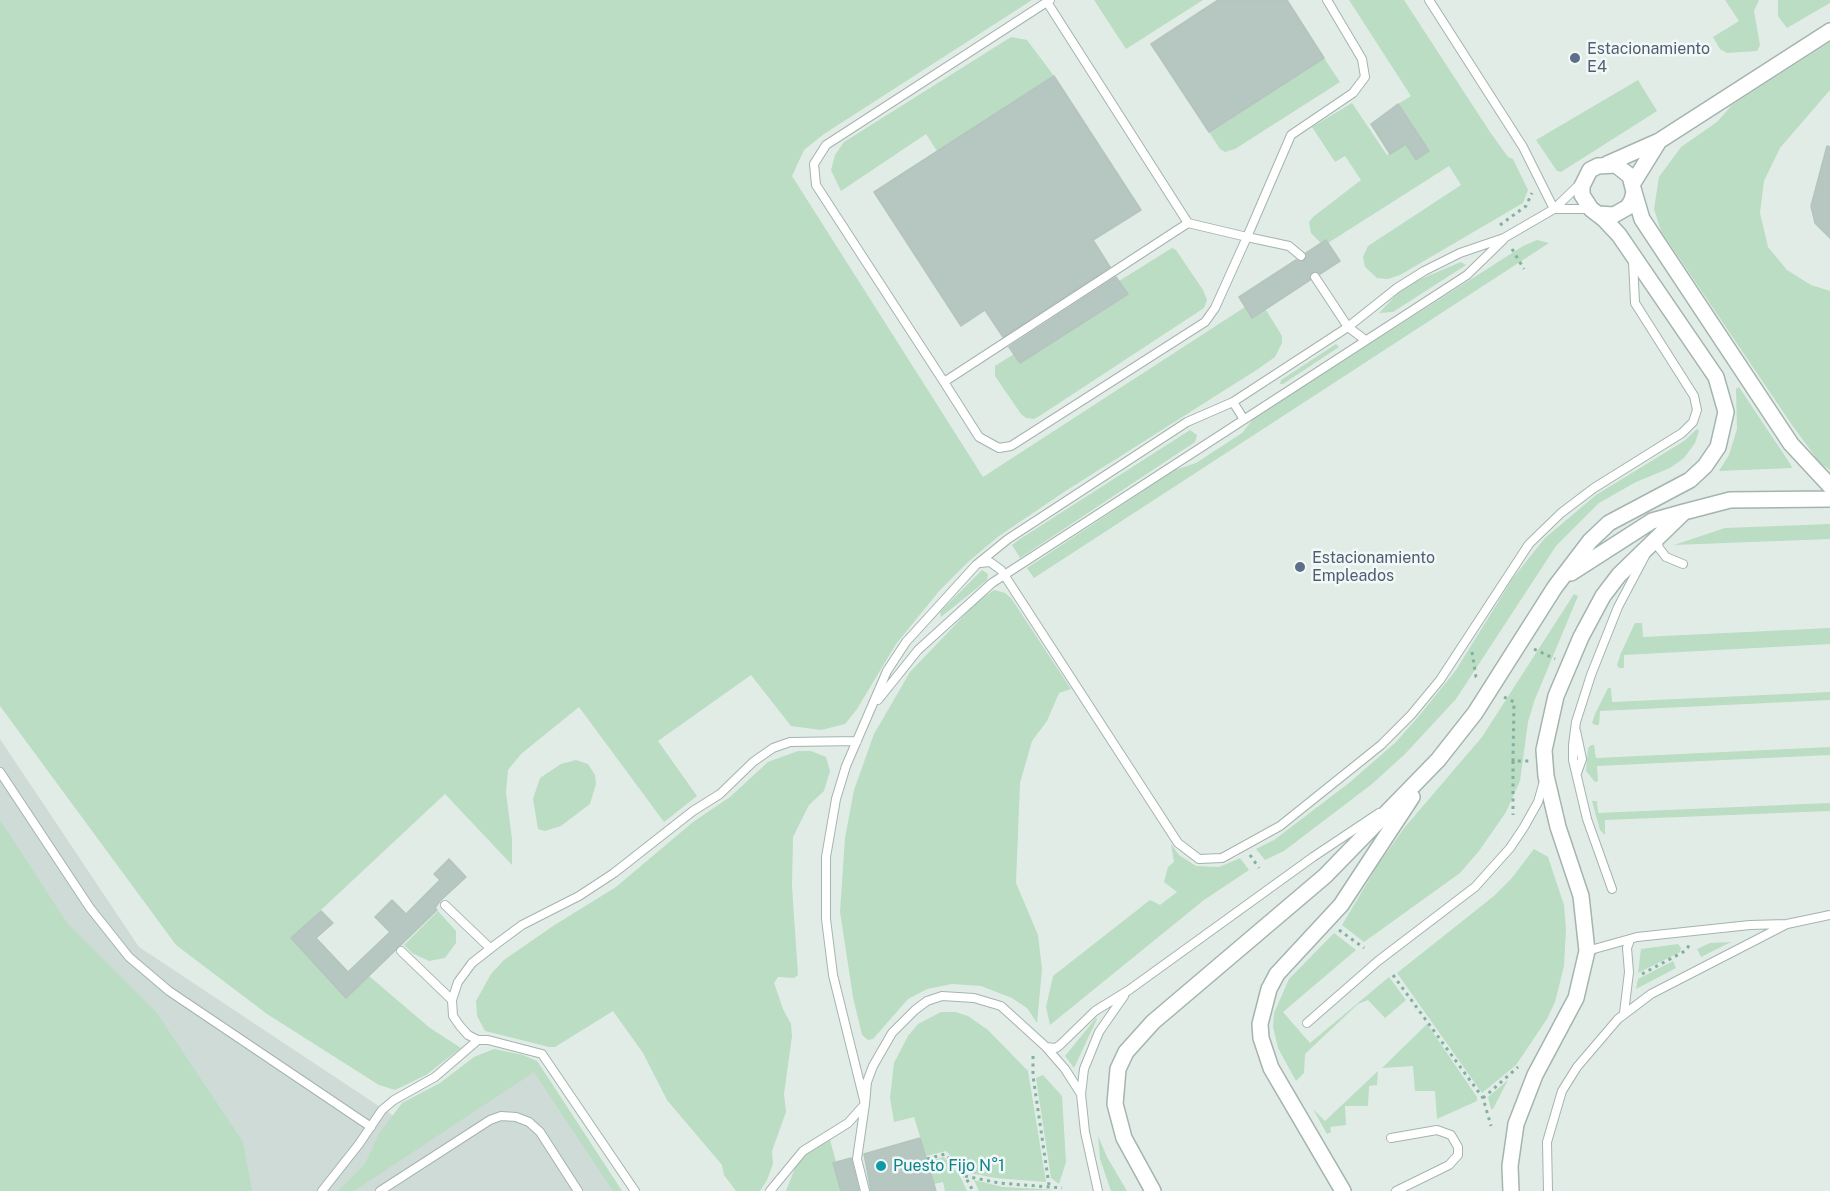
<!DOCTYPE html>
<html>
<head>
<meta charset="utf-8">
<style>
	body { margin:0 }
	canvas { display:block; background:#e1ece7 }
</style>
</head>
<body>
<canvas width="1830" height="1191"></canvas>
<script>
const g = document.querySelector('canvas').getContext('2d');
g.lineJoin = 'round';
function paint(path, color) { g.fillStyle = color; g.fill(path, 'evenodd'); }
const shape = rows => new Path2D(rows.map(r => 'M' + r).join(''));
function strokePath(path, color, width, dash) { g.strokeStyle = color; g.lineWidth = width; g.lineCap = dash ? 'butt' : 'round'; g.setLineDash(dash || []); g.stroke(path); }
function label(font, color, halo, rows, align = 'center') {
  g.font = font + ' "Public Sans",sans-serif'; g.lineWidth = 5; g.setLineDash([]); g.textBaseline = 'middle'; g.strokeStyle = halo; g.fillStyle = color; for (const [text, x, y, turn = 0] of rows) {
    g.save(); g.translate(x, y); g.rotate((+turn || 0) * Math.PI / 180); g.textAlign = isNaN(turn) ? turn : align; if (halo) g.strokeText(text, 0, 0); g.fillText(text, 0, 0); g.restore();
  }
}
paint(shape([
	[0,739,139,947,424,1136,537,1061,622,1191,0,1191]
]), '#cfdbd6');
paint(shape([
	[0,0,1032,0,824,134,804,150,792,176,983,477,1245,307,1252,318,1266,310,1282,336,1282,343,1275,357,1258,369,1064,492,999,536,968,562,940,590,896,644,857,709,845,724,821,730,791,726,751,675,658,741,697,796,664,822,579,707,521,754,508,770,506,792,512,839,512,865,445,794,291,938,346,998,369,976,430,1028,461,1048,426,1075,395,1090,379,1085,267,1014,176,945,0,706],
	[1094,0,1203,0,1126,49],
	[1349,0,1404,0,1490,132,1508,157,1513,159,1528,190,1523,203,1400,275,1388,279,1377,278,1365,267,1363,257,1368,246,1461,185,1449,166,1328,243,1326,240,1321,243,1311,233,1309,222,1313,217,1361,180,1345,156,1335,162,1312,127,1352,103,1387,155,1406,144,1416,160,1429,151,1398,104,1411,96],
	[1725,0,1759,0,1754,11,1760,45,1757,51,1727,53,1720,49,1713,37,1739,21],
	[1778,0,1830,0,1830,3,1787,28,1778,16],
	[1011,37,1027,40,1054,76,937,151,926,134,841,191,831,170,835,155,844,142],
	[1830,42,1830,90,1780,148,1764,181,1760,213,1768,247,1787,270,1811,285,1830,291,1830,470,1820,463,1792,425,1661,231,1654,209,1659,177,1681,147,1717,122,1732,105],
	[1324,58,1340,82,1235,149,1225,152,1220,149,1209,132],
	[1638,80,1657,111,1561,172,1557,171,1536,140],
	[1537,240,1549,243,1034,578,1027,568,1175,470,1196,463,1242,433,1254,418,1523,246],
	[1172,248,1176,250,1203,290,1207,300,1204,308,1041,415,1034,419,1026,418,1021,414,995,376,995,366,1014,354,1020,363,1127,294,1119,281],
	[1461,262,1466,265,1393,312,1379,313,1398,293,1416,281],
	[1336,344,1339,347,1283,384,1280,384,1281,380],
	[1739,387,1791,465,1792,468,1719,471,1729,455,1737,429,1736,389],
	[1697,429,1699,431,1695,443,1684,458,1670,468,1636,482,1599,503,1556,546,1456,699,1405,754,1372,784,1284,851,1265,860,1256,849,1274,840,1349,783,1396,742,1419,716,1456,670,1513,578,1545,538,1596,495,1684,441],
	[1190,430,1197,435,1195,442,1020,558,1012,545,1020,539],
	[1830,524,1830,539,1674,545,1725,528],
	[982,570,988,574,987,580,941,617,940,612],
	[994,590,1005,593,1011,598,1071,689,1059,693,1047,721,1032,741,1020,783,1016,883,1038,935,1042,969,1037,1023,1027,1008,1012,998,981,986,952,984,927,989,908,999,873,1039,868,1040,862,1035,853,997,840,912,845,838,854,790,874,734,910,672,976,603],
	[1574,594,1578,596,1535,699,1528,722,1520,781,1506,812,1479,851,1460,873,1364,942,1342,925,1378,865,1405,827,1482,737],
	[1635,623,1642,623,1643,637,1830,628,1830,644,1624,655,1624,668,1619,668,1617,665,1621,653],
	[1608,688,1611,688,1612,702,1830,692,1830,700,1600,711,1599,725,1595,725,1592,723,1595,714],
	[1591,745,1594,745,1596,758,1830,747,1830,755,1597,766,1598,781,1595,782,1586,771,1588,748],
	[798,751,811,751,826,757,830,771,824,791,809,805,793,837,792,886,798,975,794,978,778,977,774,983,783,1009,791,1024,792,1036,784,1094,786,1112,772,1151,773,1164,767,1180,760,1191,736,1191,724,1175,722,1165,667,1100,643,1053,613,1011,555,1047,549,1047,485,1031,477,1016,476,1001,491,974,504,960,553,926,616,887,693,822,730,797,768,762],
	[576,760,588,764,595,775,596,784,590,804,561,826,545,831,538,829,533,799,540,778,561,764],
	[1592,801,1597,801,1598,813,1830,803,1830,811,1605,820,1605,835,1600,830],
	[0,820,67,923,156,1012,243,1142,252,1191,0,1191],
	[1171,844,1179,855,1196,866,1219,867,1240,858,1249,870,1204,900,1050,1025,1046,1007,1053,976,1150,900,1160,905,1177,892,1164,882,1168,867,1174,862],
	[1534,849,1548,857,1564,905,1566,929,1564,966,1555,1002,1547,1019,1516,1065,1482,1093,1397,973,1494,896,1511,879],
	[438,911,456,931,456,943,445,958,429,961,412,953,404,945],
	[1334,933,1356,950,1283,1012,1310,1043,1389,977,1406,1000,1385,1018,1368,1000,1358,1004,1305,1054,1304,1073,1296,1081,1278,1048,1273,1027,1274,1013,1289,979],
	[1731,942,1701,957,1697,949,1710,943],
	[1678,944,1681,948,1680,952,1638,973,1641,949],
	[1673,961,1676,968,1636,989,1638,979],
	[941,1012,955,1012,968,1016,988,1030,1028,1071,1046,1182,995,1178,965,1172,946,1151,926,1156,914,1117,894,1122,890,1098,894,1063,908,1036,918,1024],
	[1096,1018,1097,1019,1074,1068,1065,1056],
	[1427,1024,1477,1097,1477,1101,1437,1119,1435,1091,1415,1091,1413,1066,1382,1068],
	[494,1049,523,1055,537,1061,622,1191,613,1191,534,1072,354,1191,338,1191,365,1164,379,1134,402,1103,440,1083,474,1057],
	[1378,1071,1377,1085,1369,1086,1368,1106,1345,1106,1346,1125,1330,1127,1331,1132,1327,1134,1313,1109,1325,1121],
	[1043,1075,1062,1096,1066,1162,1059,1184,1051,1178,1036,1078],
	[1508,1080,1493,1109,1491,1109,1488,1097],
	[1098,1136,1107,1157,1127,1191,1111,1191,1100,1159],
	[830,1140,844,1191,786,1191,795,1168,806,1154],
	[944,1157,960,1176,967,1191,945,1191,943,1182,934,1184,929,1168,935,1166,933,1160],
	[974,1180,1003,1187,1058,1190,979,1191]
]), '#baddc3');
const building = shape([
	[1218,0,1287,0,1324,58,1209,132,1151,44,1218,0],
	[1054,76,1141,210,1093,240,1110,267,1003,337,985,310,961,326,874,192,1054,76],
	[1398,104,1429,151,1416,160,1406,144,1390,154,1371,124,1398,104],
	[1827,146,1830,147,1830,238,1815,223,1811,206,1827,146],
	[1326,240,1340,261,1320,274,1311,272,1310,280,1252,318,1239,297,1296,260,1304,261,1306,253,1326,240],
	[1116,277,1128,294,1020,363,1009,347,1116,277],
	[449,859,466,877,440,901,435,908,437,910,346,998,291,938,321,911,333,923,316,938,348,972,390,932,375,917,392,900,406,914,440,880,434,874,449,859],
	[920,1138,936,1191,871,1191,864,1154,920,1138],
	[851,1158,859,1191,841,1191,833,1163,851,1158]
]);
paint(building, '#b6c6c0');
strokePath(building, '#b4c5be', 1.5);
const service = shape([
	[1050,0,826,145,814,164,816,185,944,382,1188,223,1247,237,1291,135,1353,93,1365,77,1362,59,1327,0],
	[1047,2,1188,223],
	[1581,183,1554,209,1591,209],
	[1315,277,1348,327,1364,339],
	[944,382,979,437,999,448,1011,446,1205,322,1215,308,1247,237,1289,246,1301,256],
	[1233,402,1243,418],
	[1657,540,1659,548,1666,557,1683,564],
	[980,563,990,562,1001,570,1178,843,1199,859,1222,858,1280,826,1381,745,1411,715,1440,680,1529,544,1561,513,1594,488,1682,433,1693,422,1697,410,1694,396,1635,303,1633,261],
	[878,700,918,650,992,583,1467,275,1503,240],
	[1576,731,1582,759,1577,773],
	[0,772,90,908,129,957,169,991,371,1127],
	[1612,889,1587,819,1573,760,1573,745,1576,722,1591,675,1618,607,1645,556],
	[445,905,490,948],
	[401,951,452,1000],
	[1587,951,1637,937,1750,925,1787,924,1830,915],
	[1624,1013,1629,972,1627,948,1630,940],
	[1307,1023,1378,961,1475,887,1510,848,1524,827,1538,802,1544,781],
	[478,1040,468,1035,460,1026,453,1016,452,1000,458,982,472,963,495,945,522,925,579,896,614,873,693,811,720,794,753,762,773,748,790,742,857,741],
	[1046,1047,1056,1048,1060,1045,1095,1011,1129,990,1313,857,1379,813],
	[1391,1138,1437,1130,1451,1135,1458,1147,1458,1155,1449,1165,1396,1191],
	[322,1191,359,1144,382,1110,394,1100,435,1077,478,1040,488,1040,542,1054,635,1191],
	[380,1191,490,1120,501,1116,516,1117,529,1122,540,1132,578,1191],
	[770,1191,803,1151,848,1123,865,1104,867,1082,873,1066,892,1033,915,1010,927,1001,942,996,974,998,1001,1006,1045,1046,1065,1069,1081,1094],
	[865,1191,857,1159,865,1104,833,975,826,919,826,857,836,799,846,766,887,671,906,642,976,565,1008,539,1187,422,1233,402,1348,327,1397,288,1424,271,1460,253,1504,238,1554,209,1523,147,1429,0],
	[1098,1191,1085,1132,1081,1094,1084,1069,1099,1032,1124,996],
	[1548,1191,1547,1142,1562,1091,1577,1067,1618,1019,1651,994,1787,924]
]);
const minor = shape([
	[1607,164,1659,141,1830,31],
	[1633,183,1659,141],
	[1634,192,1642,219,1791,444,1830,486],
	[1571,573,1652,521,1684,512],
	[1153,1191,1124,1138,1115,1104,1118,1069,1126,1052,1153,1022,1325,876,1438,760,1475,713,1555,587,1590,541,1609,523,1690,480,1705,466,1718,447,1726,412,1716,377,1619,235,1604,219,1591,209,1582,195,1582,186,1590,170,1598,166,1616,165,1630,176,1634,192,1632,200,1628,207,1614,215,1598,214],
	[1343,1191,1271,1068,1261,1038,1260,1024,1269,989,1277,974,1341,905,1412,797],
	[1511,1191,1510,1166,1516,1124,1535,1075,1576,998,1587,951,1581,896,1558,827,1546,776,1544,750,1556,696,1581,637,1603,596,1619,575,1684,512,1730,500,1830,499]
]);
strokePath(service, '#a4b4ae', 10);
strokePath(minor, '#a4b4ae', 18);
strokePath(shape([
	[1500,225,1526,206,1532,193],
	[1512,249,1524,269],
	[1534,649,1555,659],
	[1472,652,1476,677,1479,679],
	[1504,697,1514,702,1513,761,1529,761],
	[1513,761,1513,815],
	[1250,855,1259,868],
	[1339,930,1364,948],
	[1642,974,1685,951,1691,943],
	[1393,975,1483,1098,1491,1126],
	[1033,1056,1033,1076,1049,1185],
	[1483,1098,1518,1067],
	[927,1159,945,1154,965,1176,973,1191],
	[965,1176,999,1183,1062,1188]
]), '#81afa0', 3, [3, 4.5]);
strokePath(service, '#fff', 8);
strokePath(minor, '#fff', 15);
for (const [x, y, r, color] of [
	[1575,58,6,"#5c6f8a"],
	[1300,567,6,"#5c6f8a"],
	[881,1166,6,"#0f9aa8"]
]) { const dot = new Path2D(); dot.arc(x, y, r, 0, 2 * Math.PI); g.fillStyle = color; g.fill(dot); strokePath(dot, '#f2f8f5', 2); }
label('16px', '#4e5e75', '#f2f8f5', [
	["Estacionamiento",1587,49],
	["E4",1587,67],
	["Estacionamiento",1312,558],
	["Empleados",1312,576]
], 'left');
label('16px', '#0d838f', '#f2f8f5', [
	["Puesto Fijo N°1",893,1166]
], 'left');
</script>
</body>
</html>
